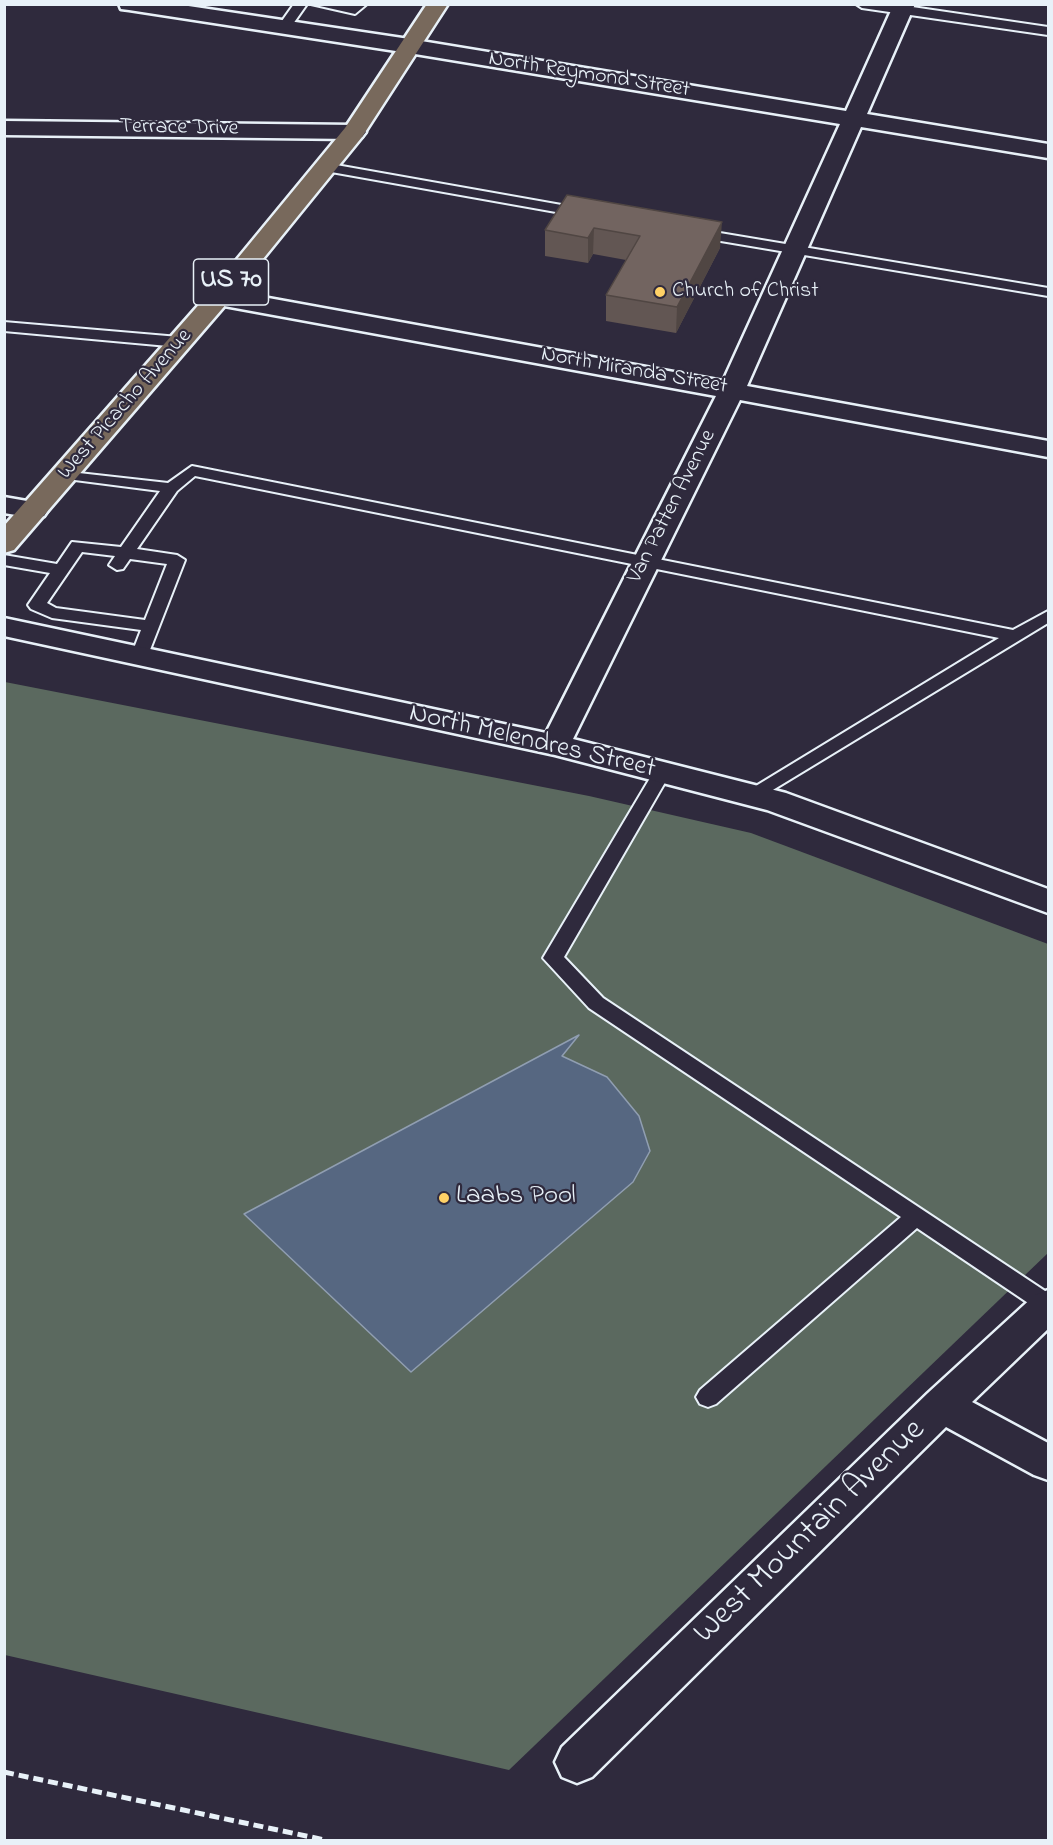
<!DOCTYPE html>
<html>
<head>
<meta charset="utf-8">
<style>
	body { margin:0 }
	#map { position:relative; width:1053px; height:1845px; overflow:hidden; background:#2f2a3d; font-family:"Indie Flower",sans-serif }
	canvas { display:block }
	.frame { position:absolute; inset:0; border:6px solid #e8f1f8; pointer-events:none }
</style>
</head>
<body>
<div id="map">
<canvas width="1053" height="1845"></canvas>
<div class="frame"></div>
</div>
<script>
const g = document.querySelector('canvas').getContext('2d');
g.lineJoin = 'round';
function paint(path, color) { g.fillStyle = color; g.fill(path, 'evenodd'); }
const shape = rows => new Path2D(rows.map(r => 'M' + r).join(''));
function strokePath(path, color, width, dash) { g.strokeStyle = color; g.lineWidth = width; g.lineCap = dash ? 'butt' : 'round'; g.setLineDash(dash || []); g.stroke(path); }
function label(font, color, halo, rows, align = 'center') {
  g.font = font + ' "Indie Flower",sans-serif'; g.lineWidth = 4.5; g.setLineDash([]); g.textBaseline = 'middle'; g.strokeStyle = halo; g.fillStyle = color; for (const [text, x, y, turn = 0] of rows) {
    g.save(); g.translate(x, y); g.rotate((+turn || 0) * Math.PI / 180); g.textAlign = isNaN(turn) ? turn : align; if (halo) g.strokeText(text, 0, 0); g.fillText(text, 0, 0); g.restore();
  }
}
paint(shape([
	[5,682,589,796,751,833,1048,944,1048,1253,509,1770,5,1655]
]), '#5b695f');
const water = shape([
	[579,1035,562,1056,607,1077,639,1116,650,1151,633,1182,411,1372,244,1214,579,1035]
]);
paint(water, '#566781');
strokePath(water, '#909eb1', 1.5);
const lane = shape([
	[294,4,307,4,288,31,278,31,277,28,294,4],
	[311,4,352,6,367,4,355,14,311,4],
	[856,4,892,4,1048,27,1048,35,862,8,856,4],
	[325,163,584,209,591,213,584,217,320,170,320,164,325,163],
	[696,229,1048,288,1048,296,691,236,689,233,691,230,696,229],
	[4,322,179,337,187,342,179,347,4,331,4,322],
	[192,466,1013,630,1048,611,1048,623,753,802,746,800,744,796,746,792,999,638,195,476,177,491,137,549,177,555,185,560,146,660,140,662,131,656,141,630,52,618,31,609,28,605,50,573,4,565,4,555,57,564,72,542,121,547,160,491,67,479,61,477,59,474,61,471,168,483,192,466],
	[82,552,115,556,109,565,117,570,123,569,130,559,167,564,145,620,56,608,47,603,82,552],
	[662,766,668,768,671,772,564,957,603,998,1048,1293,1048,1313,1040,1311,917,1228,716,1404,708,1407,700,1404,696,1397,700,1390,901,1217,589,1008,543,958,656,768,662,766]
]);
const street = shape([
	[119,4,175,4,409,39,846,111,894,4,915,4,867,114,1048,144,1048,158,861,127,747,386,1048,441,1048,457,740,400,573,739,786,793,1048,889,1048,913,767,810,555,755,4,636,4,618,546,733,716,396,219,305,210,302,206,297,210,292,219,289,723,381,840,124,409,53,129,10,121,9,119,4],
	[4,121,354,125,362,127,366,132,362,137,354,139,4,135,4,121],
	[4,497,44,504,48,510,44,516,34,518,4,513,4,497],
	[1048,1290,1048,1329,972,1402,1048,1443,1048,1480,1034,1475,946,1427,592,1777,577,1783,562,1777,555,1762,562,1747,928,1393,1035,1295,1048,1290]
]);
const primary = shape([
	[427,4,448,4,362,137,228,302,14,550,4,553,4,526,210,292,345,128,427,4]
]);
strokePath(lane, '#e8f1f8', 4);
strokePath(street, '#e8f1f8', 5);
strokePath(primary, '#e8f1f8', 5);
paint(lane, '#2f2a3d');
paint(street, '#2f2a3d');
paint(primary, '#78695c');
strokePath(shape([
	[4,1772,325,1840]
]), '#e8f1f8', 5, [10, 5]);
paint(shape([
	[567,195,720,248,676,333,606,321,606,295,626,260,593,254,588,263,545,256,545,230]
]), '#625653');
paint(shape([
	[722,222,720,248,676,333,677,307],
	[594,228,593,254,588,263,588,238]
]), '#504643');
const building = shape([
	[567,195,722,222,677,307,606,295,640,236,594,228,588,238,545,230,567,195]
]);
paint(building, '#726460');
strokePath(building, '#504643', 1.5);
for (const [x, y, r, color] of [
	[660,292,6,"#ffd166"],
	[444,1198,6,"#ffd166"]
]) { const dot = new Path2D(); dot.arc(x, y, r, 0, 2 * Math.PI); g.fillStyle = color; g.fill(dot); strokePath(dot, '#2f2a3d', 2); }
label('22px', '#e8f1f8', '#2f2a3d', [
	["North Reymond Street",589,76,9],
	["Terrace Drive",179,129,1],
	["North Miranda Street",634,372,10],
	["West Picacho Avenue",126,405,-49],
	["Van Patten Avenue",673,507,-63]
]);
label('22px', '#e8f1f8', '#2f2a3d', [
	["Church of Christ",672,292]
], 'left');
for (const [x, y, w] of [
	[231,282,75]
]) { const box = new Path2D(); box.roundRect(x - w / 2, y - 23, w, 46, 4.5); g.fillStyle = '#2f2a3d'; g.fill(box); strokePath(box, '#e8f1f8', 1.5); }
label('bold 26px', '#e8f1f8', null, [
	["US 70",231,282]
]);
label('27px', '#e8f1f8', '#2f2a3d', [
	["North Melendres Street",532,743,13]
]);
label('27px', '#e8f1f8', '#2f2a3d', [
	["Laabs Pool",456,1198]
], 'left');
label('33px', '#e8f1f8', '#2f2a3d', [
	["West Mountain Avenue",811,1533,-44]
]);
</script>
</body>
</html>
